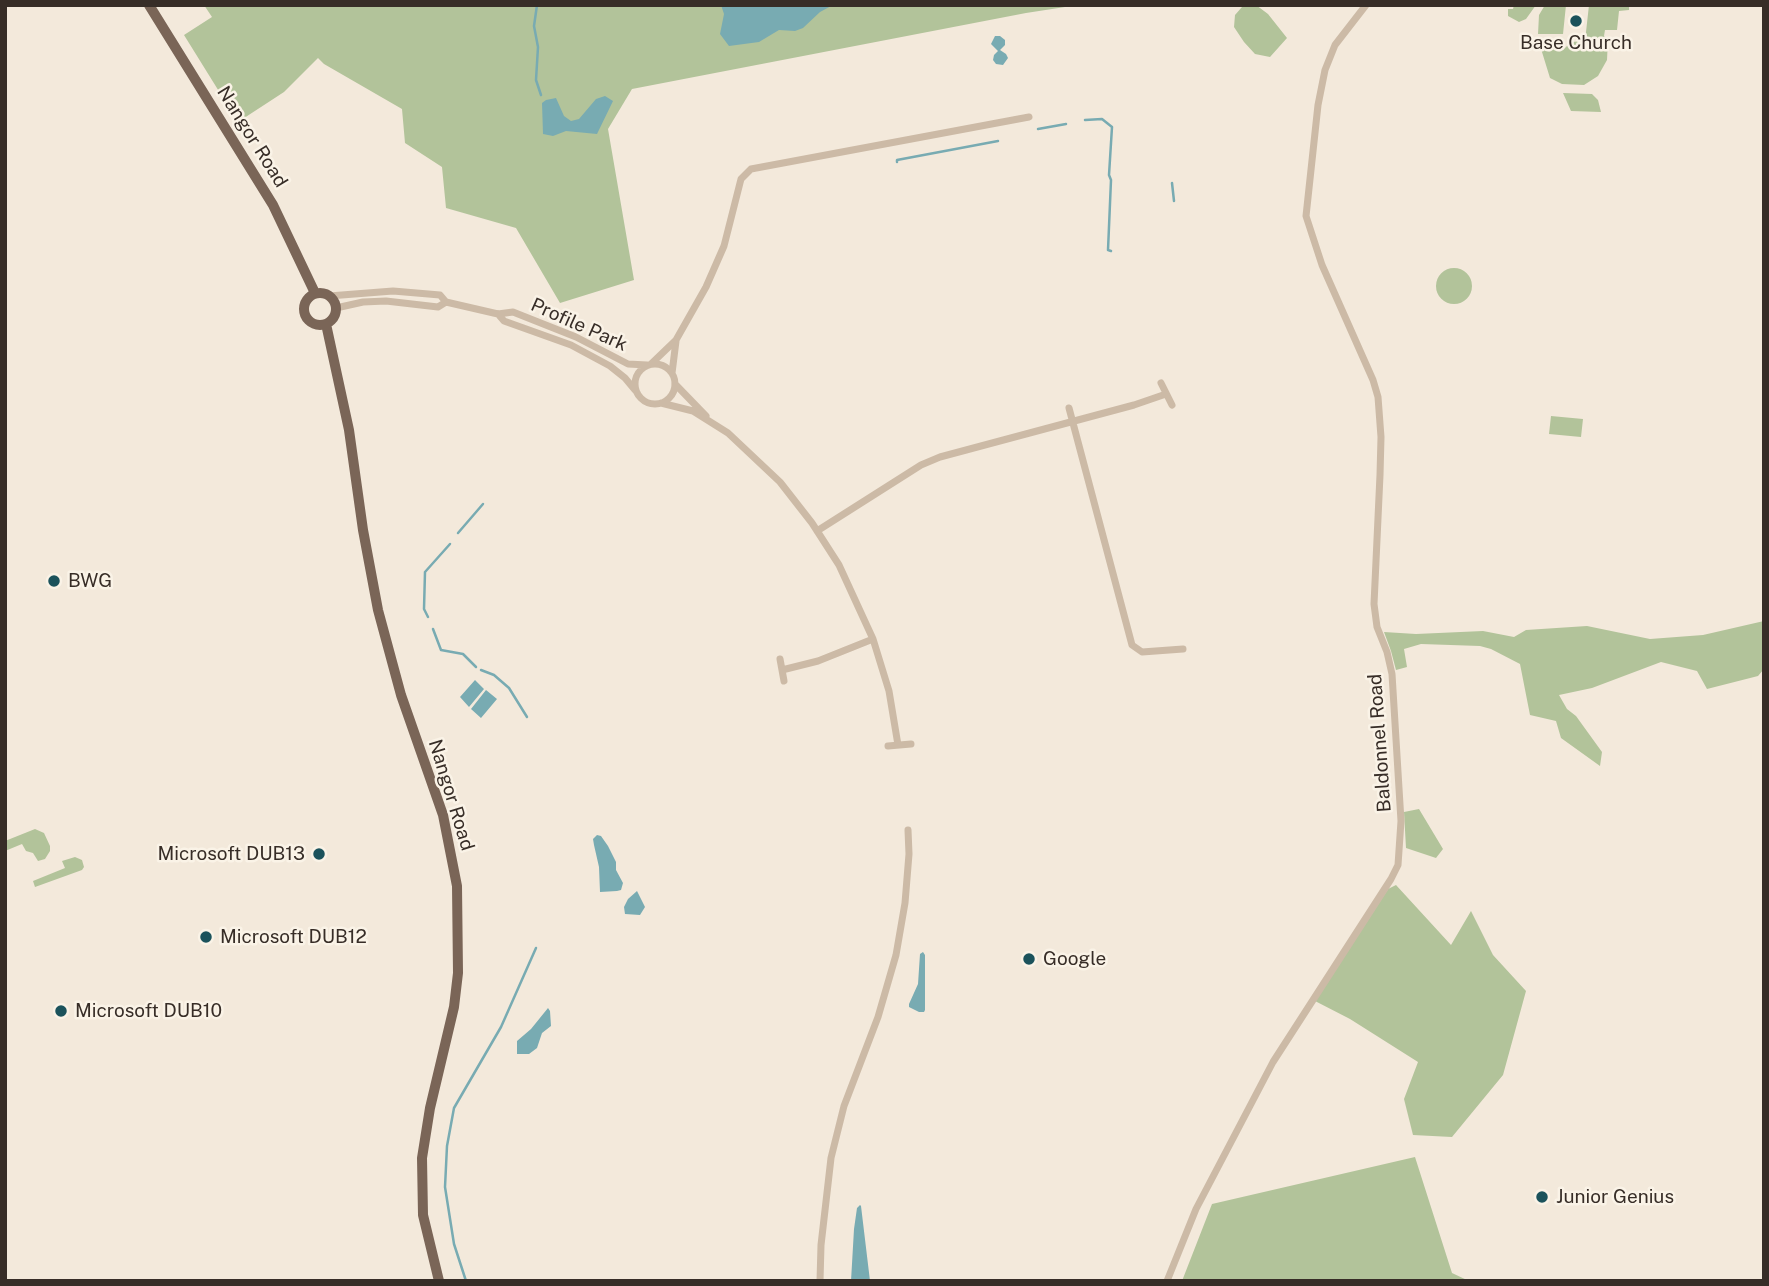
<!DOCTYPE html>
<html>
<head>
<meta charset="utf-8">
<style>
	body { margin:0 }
	#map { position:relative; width:1769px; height:1286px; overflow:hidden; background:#f3e9db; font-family:"Public Sans",sans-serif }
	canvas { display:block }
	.frame { position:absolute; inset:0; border:7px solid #372d27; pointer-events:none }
</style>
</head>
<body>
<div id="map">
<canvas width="1769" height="1286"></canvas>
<div class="frame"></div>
</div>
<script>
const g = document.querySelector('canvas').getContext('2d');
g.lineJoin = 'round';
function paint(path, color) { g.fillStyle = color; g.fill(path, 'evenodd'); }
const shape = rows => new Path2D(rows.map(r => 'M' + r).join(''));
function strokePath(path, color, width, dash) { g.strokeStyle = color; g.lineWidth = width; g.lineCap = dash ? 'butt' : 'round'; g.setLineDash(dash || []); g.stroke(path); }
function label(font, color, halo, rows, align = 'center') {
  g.font = font + ' "Public Sans",sans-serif'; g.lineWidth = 5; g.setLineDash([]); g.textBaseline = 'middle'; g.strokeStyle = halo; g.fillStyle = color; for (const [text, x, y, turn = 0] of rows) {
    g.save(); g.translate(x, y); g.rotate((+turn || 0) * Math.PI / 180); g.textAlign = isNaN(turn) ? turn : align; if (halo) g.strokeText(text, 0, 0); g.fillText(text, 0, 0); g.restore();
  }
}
paint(shape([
	[204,5,1078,5,1026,13,632,89,608,129,634,280,560,303,516,228,446,208,442,167,405,143,402,109,324,64,318,58,284,92,238,122,184,35,212,17],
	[1256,5,1268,14,1287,38,1270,57,1255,54,1244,42,1234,27,1235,15,1242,7],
	[1514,5,1536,5,1526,19,1519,22,1508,16,1508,9,1513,9],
	[1545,5,1566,5,1563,34,1538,34,1539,15],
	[1589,5,1629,5,1629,10,1619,11,1617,30,1605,30,1604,36,1608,39,1607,60,1598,76,1584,85,1562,84,1550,78,1538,39,1553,39,1557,46,1563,50,1571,42,1585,41],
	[1563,93,1592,94,1598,100,1601,112,1571,111],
	'1436 286a18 18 0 1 1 36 0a18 18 0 1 1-36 0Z',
	[1551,416,1583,419,1581,437,1549,434],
	[1764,621,1764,669,1758,676,1707,689,1697,671,1661,662,1592,688,1559,695,1567,709,1576,716,1602,752,1600,766,1561,738,1556,721,1530,715,1520,664,1491,649,1480,646,1421,644,1404,649,1407,667,1396,670,1391,651,1384,632,1416,634,1483,631,1514,637,1526,630,1587,626,1650,639,1703,635],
	[1419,809,1443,849,1436,858,1406,848,1404,812],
	[35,829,44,833,50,846,50,851,45,859,38,861,33,853,26,851,22,844,5,851,5,841],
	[75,857,82,860,84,867,82,870,35,887,33,881,65,868,62,861],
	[1396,885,1451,945,1471,911,1493,955,1526,991,1503,1075,1452,1137,1413,1135,1404,1099,1418,1062,1350,1019,1315,1001,1388,889],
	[1415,1157,1452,1273,1469,1281,1182,1281,1212,1204]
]), '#b2c39a');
paint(shape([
	[721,5,833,5,820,12,803,28,795,31,779,30,759,42,729,46,720,34,724,14],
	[995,36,1000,36,1005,40,1005,45,1000,50,1006,54,1008,58,1003,65,996,64,993,60,994,55,998,51,991,44],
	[605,96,613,101,597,134,566,131,553,136,543,134,542,103,546,100,556,98,564,116,571,121,579,119,596,99],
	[475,680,484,689,469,707,460,697],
	[486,690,497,699,481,718,471,709],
	[597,835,601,836,608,846,616,862,616,870,623,883,621,890,617,891,600,892,599,867,594,845,593,839],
	[637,891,645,907,640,915,625,914,624,907,628,899],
	[923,952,925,955,925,1010,924,1012,919,1012,909,1007,909,1004,918,984,920,954],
	[548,1008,550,1011,551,1026,542,1033,537,1048,529,1054,517,1054,517,1041,531,1029],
	[860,1205,861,1206,870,1281,851,1281,854,1229,857,1208]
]), '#78abb2');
strokePath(shape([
	[537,5,534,26,538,47,536,80,541,95],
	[1085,120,1102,119,1112,127,1109,175,1111,180,1108,250,1111,251],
	[1038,129,1066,124],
	[897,162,897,160,998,141],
	[1172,183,1174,201],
	[458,533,483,504],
	[428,617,424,609,425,572,450,544],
	[433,629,441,650,463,654,476,667],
	[481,670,494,675,509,688,527,717],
	[466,1281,454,1244,445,1187,447,1146,454,1108,501,1027,536,948]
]), '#78abb2', 2.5);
strokePath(shape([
	[329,296,393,291,440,295,446,302,498,314,513,312,576,337,628,364,647,365],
	[336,308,363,302,386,301,438,307,446,302],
	[498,314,504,321,571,345,610,366,625,378,635,390],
	'635 384a20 20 0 1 1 40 0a20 20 0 1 1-40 0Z',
	[651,364,676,340,706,287,724,246,741,179,751,169,1029,117],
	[672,373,676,341],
	[1161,383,1172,405],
	[675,384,706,416],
	[661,403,693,411,728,433,780,482,812,523,839,565,873,639,889,691,898,745],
	[1069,408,1132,645,1142,652,1183,649],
	[817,531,921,465,940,457,1134,405,1166,394],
	[780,659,784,681],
	[782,670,818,661,873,639],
	[888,746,911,744],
	[820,1281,821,1245,831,1158,844,1106,878,1017,896,955,905,903,909,854,908,830],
	[1167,1281,1196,1209,1273,1062,1391,879,1398,865,1401,821,1392,674,1387,652,1377,627,1374,604,1380,475,1381,437,1378,397,1373,380,1322,265,1306,216,1318,105,1325,70,1335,45,1366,5]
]), '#ccbaa6', 7);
strokePath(shape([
	[149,5,273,205,315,293],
	'304 309a16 16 0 1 1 32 0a16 16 0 1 1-32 0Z',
	[326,324,349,430,363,530,378,610,401,695,443,815,457,886,458,973,454,1007,430,1108,422,1158,423,1215,439,1281]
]), '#7a6557', 10);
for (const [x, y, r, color] of [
	[1576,21,7,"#1b525b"],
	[54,581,7,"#1b525b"],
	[319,854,7,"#1b525b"],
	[206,937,7,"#1b525b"],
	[1029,959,7,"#1b525b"],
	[61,1011,7,"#1b525b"],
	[1542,1197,7,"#1b525b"]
]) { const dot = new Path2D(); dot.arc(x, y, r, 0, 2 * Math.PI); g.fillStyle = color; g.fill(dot); strokePath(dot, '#faf3e7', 2.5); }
label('19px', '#372d27', '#faf3e7', [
	["Base Church",1576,43,"center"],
	["BWG",68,581],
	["Microsoft DUB13",305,854,"right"],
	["Microsoft DUB12",220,937],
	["Google",1043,959],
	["Microsoft DUB10",75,1011],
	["Junior Genius",1556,1197]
], 'left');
label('19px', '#372d27', '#faf3e7', [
	["Nangor Road",252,137,58],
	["Profile Park",579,325,24],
	["Baldonnel Road",1380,743,-94],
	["Nangor Road",451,795,73]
]);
</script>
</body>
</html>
